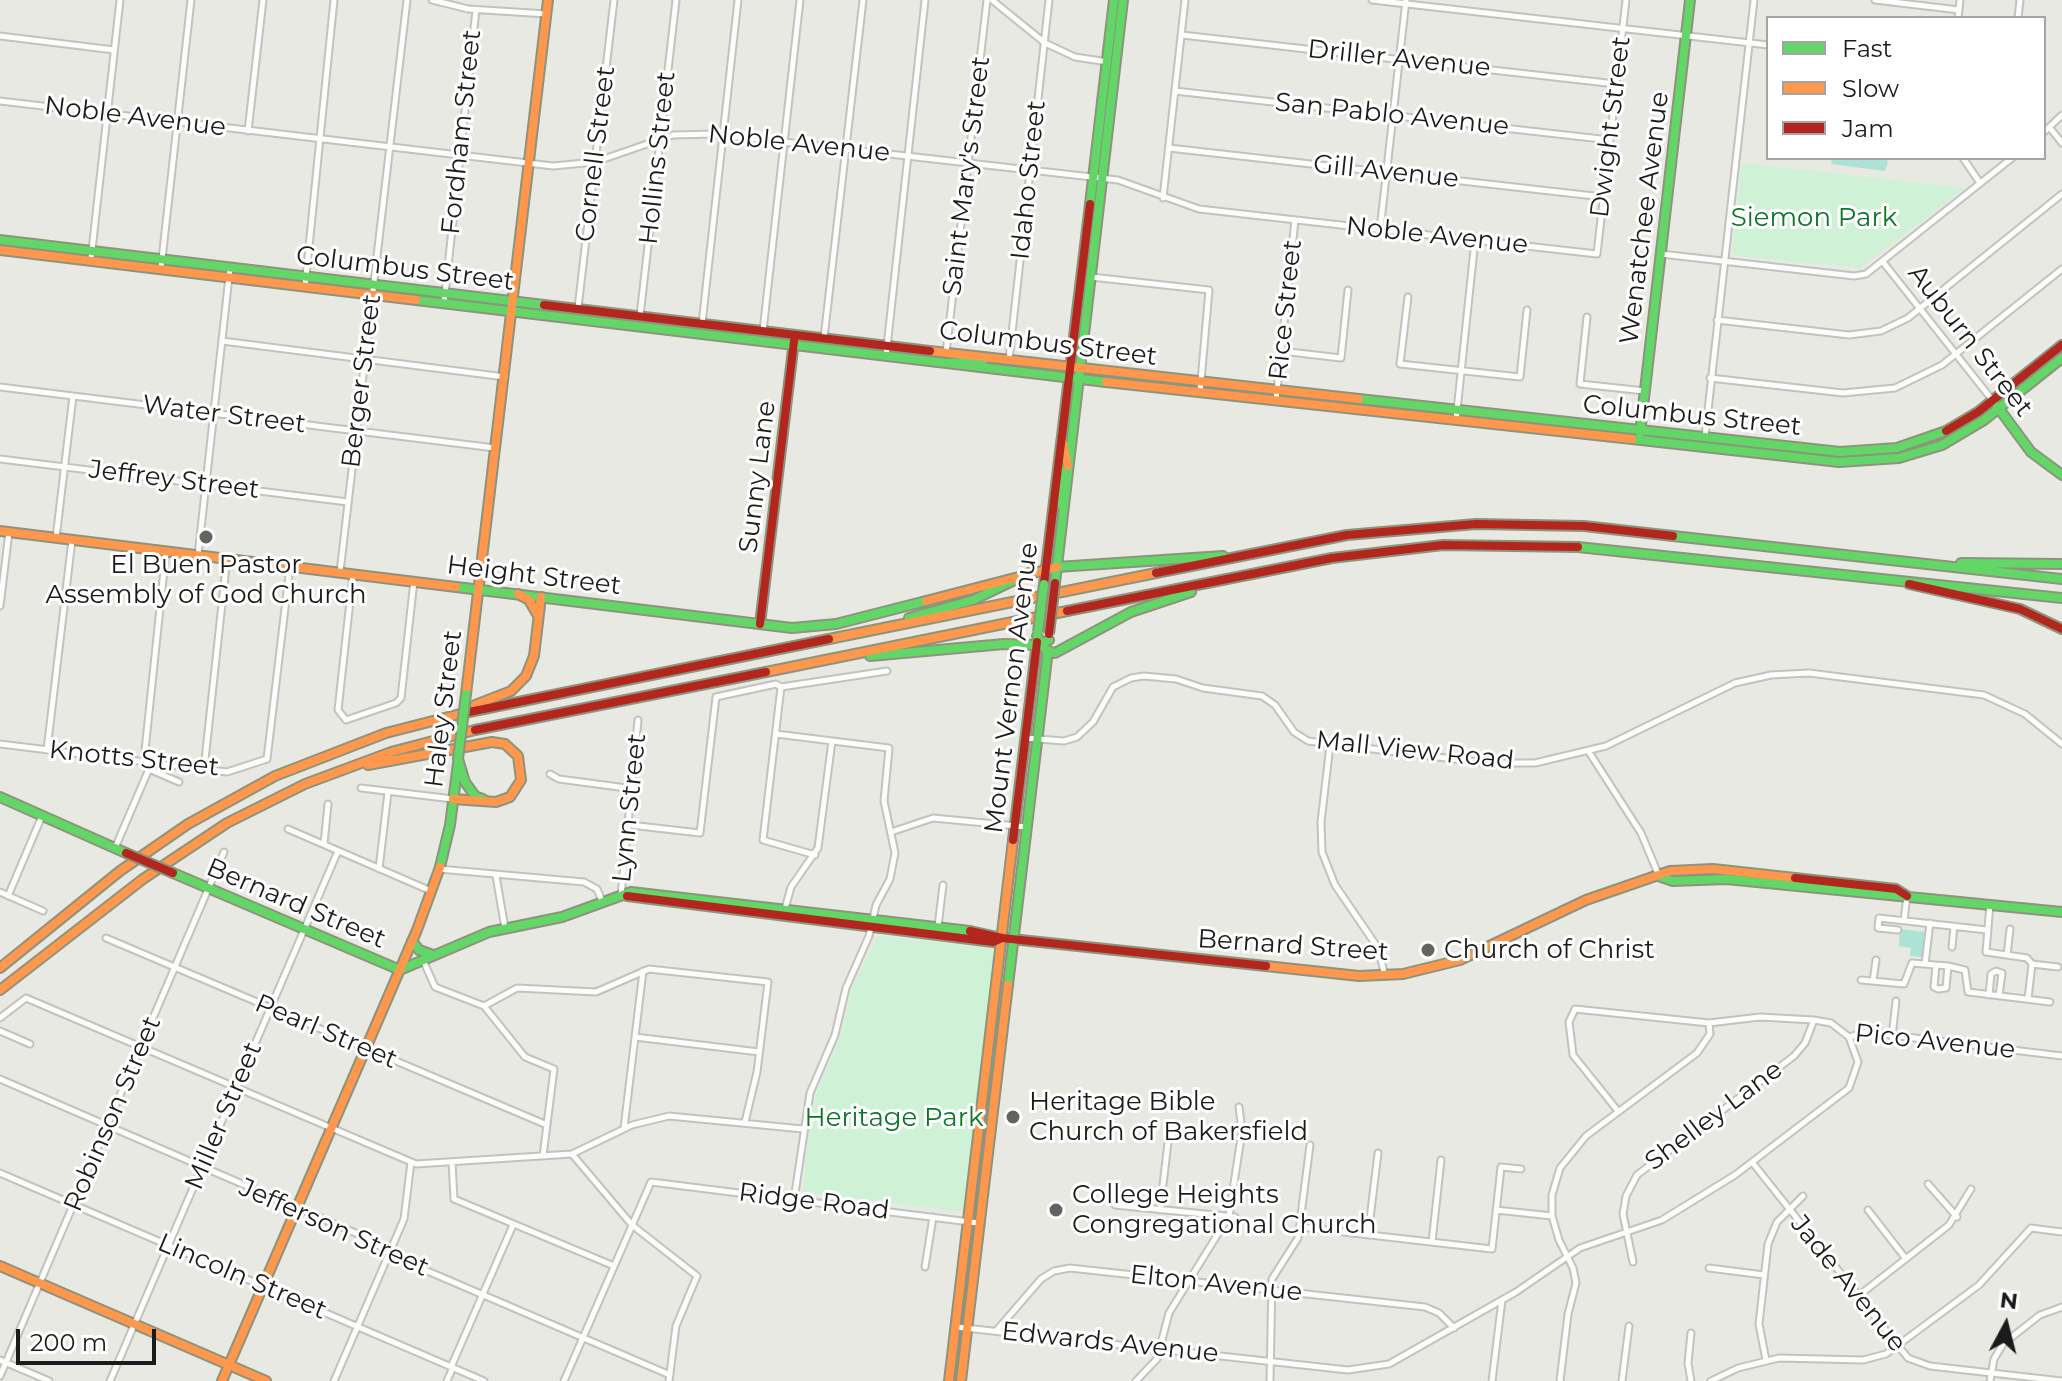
<!DOCTYPE html>
<html>
<head>
<meta charset="utf-8">
<style>
	body { margin:0 }
	#map { position:relative; width:2062px; height:1381px; overflow:hidden; background:#e9e9e3; font-family:Montserrat,sans-serif }
	canvas { display:block }
	.legend { position:absolute; left:1766px; top:16px; width:280px; height:144px; box-sizing:border-box; background:#fff; border:2px solid #a4a4a4; margin:0; padding:10px 14px; list-style:none; font-size:24px; color:#1b1b1b }
	.legend li { display:flex; align-items:center; gap:16px; height:40px }
	.legend b { width:40px; border:2px solid #a4a4a4 }
	.north { position:absolute; left:1966px; top:1285px; width:80px; height:80px; -webkit-text-stroke:6px #fff; paint-order:stroke; rotate:7deg; font-size:22px; font-weight:700; line-height:32px; text-align:center; color:#1b1b1b }
	.north::after { content:''; display:block; margin:auto; width:28px; height:36px; background:#1b1b1b; clip-path:polygon(50% 0,100% 100%,50% 72%,0 100%) }
	.scale { position:absolute; left:16px; top:1329px; width:140px; height:36px; box-sizing:border-box; border:4px solid #1b1b1b; border-top:0; padding-left:10px; font-size:24px; line-height:28px; white-space:nowrap; color:#1b1b1b; -webkit-text-stroke:6px #fff; paint-order:stroke }
</style>
</head>
<body>
<div id="map">
<canvas width="2062" height="1381"></canvas>
<ul class="legend">
<li><b style="height:10px;background:#63d668"></b>Fast</li>
<li><b style="height:10px;background:#ff974d"></b>Slow</li>
<li><b style="height:10px;background:#b3261e"></b>Jam</li>
</ul>
<div class="north">N</div>
<div class="scale">200 m</div>
</div>
<script>
const g = document.querySelector('canvas').getContext('2d');
g.lineJoin = 'round';
function paint(path, color) { g.fillStyle = color; g.fill(path, 'evenodd'); }
const shape = rows => new Path2D(rows.map(r => 'M' + r).join(''));
function strokePath(path, color, width, dash) { g.strokeStyle = color; g.lineWidth = width; g.lineCap = dash ? 'butt' : 'round'; g.setLineDash(dash || []); g.stroke(path); }
function label(font, color, halo, rows, align = 'center') {
  g.font = font + ' Montserrat,sans-serif'; g.lineWidth = 6; g.setLineDash([]); g.textBaseline = 'middle'; g.strokeStyle = halo; g.fillStyle = color; for (const [text, x, y, turn = 0] of rows) {
    g.save(); g.translate(x, y); g.rotate((+turn || 0) * Math.PI / 180); g.textAlign = isNaN(turn) ? turn : align; if (halo) g.strokeText(text, 0, 0); g.fillText(text, 0, 0); g.restore();
  }
}
paint(shape([
	[1742,163,1964,188,1861,268,1736,256,1732,252],
	[878,936,995,949,964,1212,803,1192,811,1107,843,1029,850,992]
]), '#cff2d6');
paint(shape([
	[1832,158,1886,158,1888,162,1885,171,1831,164],
	[1900,929,1925,932,1922,957,1910,956,1911,948,1899,946]
]), '#ade2d6');
const street = shape([
	[432,0,468,9,547,14],
	[992,0,1045,43,1075,57,1108,62],
	[1372,0,1768,45],
	[1875,0,1959,10],
	[1958,18,1960,0],
	[2018,18,2020,0],
	[1182,35,1616,84],
	[0,36,114,50],
	[1175,91,1610,140],
	[0,101,553,166,595,162,673,135,713,134,1118,180,1199,209,1597,254,1626,0],
	[2050,128,2062,143],
	[248,131,263,0],
	[2044,132,2062,115],
	[1169,148,1603,197],
	[1963,158,1980,183],
	[1163,198,1185,0],
	[1380,230,1406,0],
	[1661,254,1854,276,1866,274,2012,158],
	[91,259,120,0],
	[1883,262,1993,401],
	[161,268,191,0],
	[1091,277,1209,290,1200,392],
	[305,286,334,0],
	[1408,297,1400,364,1520,377,1527,310],
	[444,303,476,10],
	[578,308,614,0],
	[640,316,676,0],
	[1587,317,1580,384,1645,391],
	[1717,320,1849,335,1881,331,1908,318,2062,194],
	[702,324,738,0],
	[763,331,800,0],
	[824,338,863,0],
	[222,341,505,377],
	[1281,351,1341,358,1348,290],
	[946,353,987,0],
	[886,356,925,0],
	[1009,360,1049,0],
	[1710,378,1843,393,1895,388,1942,365,2062,269],
	[0,387,495,448],
	[1276,400,1295,220],
	[1456,420,1475,240],
	[1705,437,1754,0],
	[0,459,348,502],
	[56,538,73,396],
	[198,555,230,268],
	[340,572,407,0],
	[353,574,338,710,346,720,396,703,401,698,414,581],
	[0,606,9,532],
	[781,687,763,840,815,855],
	[776,734,889,748,884,801,895,853,890,879,876,905,869,936,846,988,835,1035,810,1093,794,1200],
	[1025,738,1064,741,1077,737,1093,722,1113,687,1131,678,1144,676,1176,679,1203,688,1262,696,1275,705,1294,732,1308,741,1486,763,1535,763,1606,746,1735,683,1771,675,1809,673,1984,695,2025,714,2062,744],
	[0,744,227,772,267,759,290,566],
	[1330,745,1321,822,1322,852,1335,885,1378,948,1385,976],
	[47,750,72,540],
	[1589,752,1641,833,1659,876],
	[144,760,166,551],
	[149,769,179,782],
	[204,769,227,558],
	[550,774,559,779,634,789],
	[361,788,453,799],
	[630,825,700,833,716,697,776,684,781,687,887,671],
	[288,829,431,891],
	[891,832,933,818,1027,827],
	[324,844,328,804],
	[115,848,152,762],
	[379,869,388,792],
	[439,869,584,882,597,889,602,901],
	[496,876,505,928],
	[0,892,43,911],
	[8,896,42,816],
	[621,896,638,720],
	[1990,904,1986,952,2027,958,2032,964],
	[783,916,791,887,818,848,832,741],
	[1904,920,1907,896],
	[1898,930,1878,928,1879,918,1987,930],
	[937,935,943,885],
	[106,938,547,1125],
	[1952,947,1954,926],
	[2007,955,2010,929],
	[423,960,435,987,484,1006,525,1057,554,1069,543,1156],
	[1925,964,1930,923],
	[2032,964,2058,967],
	[1936,965,1934,987,1938,989,1946,988,1948,966],
	[1861,980,1904,984,1912,963,1948,966,1965,970,1968,992,2050,1002],
	[1873,981,1876,960],
	[1989,995,1991,974,1996,971,2002,973,1999,996],
	[2028,999,2032,964],
	[484,1006,517,988,596,992,649,969,768,982,757,1072,745,1122],
	[0,1018,26,998,416,1164,572,1154,632,1125,669,1116,803,1129],
	[0,1031,30,1044],
	[635,1037,759,1052],
	[1892,1037,1896,1001],
	[0,1079,360,1235,411,1264,670,1375],
	[1618,1111,1573,1055,1569,1022,1575,1009,1709,1023,1760,1017,1814,1020,1831,1023,1849,1037,1866,1032,2062,1056],
	[624,1128,643,971],
	[572,1154,632,1225,697,1276,676,1326,669,1381],
	[452,1162,454,1199,614,1266],
	[1752,1162,1908,1358,1930,1366,2062,1381],
	[0,1173,484,1381],
	[1928,1184,1957,1217],
	[1115,1205,1235,1217],
	[1160,1210,1169,1134,1172,1135],
	[1496,1210,1552,1216],
	[1868,1210,1906,1259],
	[1300,1227,1492,1249,1501,1167,1521,1169],
	[1368,1235,1378,1153],
	[1432,1242,1441,1160],
	[1633,1262,1623,1214,1626,1196,1637,1175,1794,1056,1805,1043,1814,1020],
	[925,1267,933,1217],
	[1709,1268,1764,1275],
	[1857,1297,1949,1225,1971,1189],
	[956,1327,1348,1370,1389,1364,1516,1292,1580,1248,1662,1220,1735,1175,1849,1088,1858,1062,1849,1037],
	[997,1330,1041,1279,1054,1271,1070,1268,1425,1307,1439,1313,1454,1328],
	[0,1360,49,1381],
	[1766,1360,1759,1324,1768,1244,1777,1222,1803,1196],
	[451,1367,513,1225],
	[0,1376,224,852],
	[110,1381,338,851],
	[334,1381,404,1219,411,1162],
	[447,1381,453,1367],
	[564,1381,651,1182,978,1223],
	[1136,1381,1157,1359,1169,1313,1229,1216,1242,1131,1239,1107],
	[1270,1381,1272,1279,1298,1238,1310,1145],
	[1492,1381,1502,1300],
	[1560,1381,1568,1314,1576,1283,1573,1268,1559,1240,1552,1216,1552,1195,1560,1168,1586,1136,1697,1053,1710,1034,1709,1023],
	[1622,1381,1629,1326],
	[1691,1381,1688,1363,1691,1333],
	[1711,1381,1738,1368,1779,1358,1863,1360,1886,1354,1979,1285,2031,1228,2062,1232],
	[1990,1381,1994,1359,2003,1344,2040,1315,2062,1307]
]);
const fast = shape([
	[1090,204,1114,0],
	[0,240,544,305],
	[416,300,1106,382],
	[947,363,983,361],
	[1359,399,1840,452,1897,448,1946,431],
	[1997,406,2031,452,2062,475],
	[1640,433,1690,0],
	[1632,439,1839,462,1899,458,1942,445,1984,420,2062,358],
	[1059,466,1063,478,1062,505],
	[1673,536,2062,579],
	[1578,547,2062,598],
	[1961,563,2062,564],
	[1057,567,1223,556],
	[1055,583,1123,0],
	[456,587,792,628,836,624,926,601],
	[909,618,973,600,1029,573],
	[1037,636,1047,652,1055,653,1131,612,1191,592],
	[870,656,1004,644,1039,645,1049,640],
	[458,759,465,782,475,796,483,799],
	[0,797,126,853],
	[440,867,450,825,458,763],
	[173,873,400,970,489,932,562,917,631,892,970,931],
	[1661,877,1673,881,1726,879,2062,912],
	[412,941,419,950,433,955],
	[1008,985,1048,650]
]);
const slow = shape([
	[0,250,416,300],
	[930,351,1359,399],
	[1106,382,1632,439],
	[1063,443,1068,466],
	[0,531,456,587],
	[518,594,529,600,537,614],
	[926,601,1057,567],
	[829,639,1156,573],
	[766,672,1067,611],
	[466,694,548,0],
	[475,705,511,691,526,676,534,656,541,597],
	[368,765,492,742,505,744,518,756,521,780,510,797,496,802,453,799],
	[1266,966,1359,976,1403,974,1460,960,1586,900,1670,871,1713,869,1795,878],
	[0,968,120,871,188,824,275,776,386,733,464,713],
	[0,990,143,879,227,823,305,784,391,752,475,730],
	[0,1266,266,1381],
	[222,1381,417,930,440,867],
	[949,1381,1013,840],
	[961,1381,1008,985]
]);
const jam = shape([
	[544,305,930,351],
	[1946,431,1978,412,2062,345],
	[1156,573,1347,535,1476,524,1584,526,1673,536],
	[1044,584,1090,204],
	[1909,584,2020,609,2062,629],
	[1067,611,1332,558,1443,545,1578,547],
	[760,624,794,341],
	[464,713,829,639],
	[475,730,766,672],
	[1013,840,1037,642],
	[1795,878,1896,889,1907,896],
	[627,896,993,942,1002,938],
	[970,931,1002,938,1266,966]
]);
strokePath(street, '#c2c2bf', 9);
strokePath(fast, '#8d937c', 12);
strokePath(slow, '#8d937c', 12);
strokePath(jam, '#8d937c', 12);
strokePath(street, '#fcfcfb', 5);
strokePath(fast, '#63d668', 8);
strokePath(slow, '#ff974d', 8);
strokePath(jam, '#b3261e', 8);
const fastBridge = shape([
	[1038,632,1044,584],
	[458,759,466,694]
]);
const jamBridge = shape([
	[1049,634,1055,583],
	[126,853,173,873]
]);
strokePath(fastBridge, '#8d937c', 12, []);
strokePath(jamBridge, '#8d937c', 12, []);
strokePath(fastBridge, '#63d668', 8);
strokePath(jamBridge, '#b3261e', 8);
for (const [x, y, r, color] of [
	[206,537,8,"#636361"],
	[1428,950,8,"#636361"],
	[1013,1117,8,"#636361"],
	[1056,1210,8,"#636361"]
]) { const dot = new Path2D(); dot.arc(x, y, r, 0, 2 * Math.PI); g.fillStyle = color; g.fill(dot); strokePath(dot, '#fff', 3); }
label('26px', '#1b1b1b', '#fff', [
	["Driller Avenue",1399,59,6],
	["San Pablo Avenue",1392,115,6],
	["Noble Avenue",135,117,7],
	["Dwight Street",1611,127,-83],
	["Fordham Street",462,132,-84],
	["Noble Avenue",799,144,6],
	["Cornell Street",596,154,-83],
	["Hollins Street",658,158,-84],
	["Gill Avenue",1386,172,6],
	["Saint Mary's Street",967,176,-83],
	["Idaho Street",1029,180,-84],
	["Wenatchee Avenue",1645,218,-83],
	["Noble Avenue",1437,236,6],
	["Columbus Street",405,269,7],
	["Rice Street",1286,310,-84],
	["Auburn Street",1970,341,52],
	["Columbus Street",1048,344,7],
	["Berger Street",362,381,-83],
	["Water Street",224,415,7],
	["Columbus Street",1692,416,6],
	["Sunny Lane",758,477,-83],
	["Jeffrey Street",174,480,7],
	["Height Street",534,576,7],
	["Mount Vernon Avenue",1012,688,-83],
	["Haley Street",444,709,-83],
	["Mall View Road",1415,751,6],
	["Knotts Street",134,759,6],
	["Lynn Street",630,808,-84],
	["Bernard Street",296,904,23],
	["Bernard Street",1293,946,4],
	["Pearl Street",326,1032,23],
	["Pico Avenue",1935,1042,6],
	["Robinson Street",113,1114,-67],
	["Miller Street",224,1116,-67],
	["Shelley Lane",1714,1116,-37],
	["Ridge Road",814,1202,7],
	["Jefferson Street",334,1228,24],
	["Lincoln Street",242,1277,23],
	["Elton Avenue",1216,1284,6],
	["Jade Avenue",1848,1284,51],
	["Edwards Avenue",1110,1343,6]
]);
label('26px', '#0b762a', '#fff', [
	["Siemon Park",1814,218],
	["Heritage Park",894,1118]
]);
label('26px', '#1b1b1b', '#fff', [
	["El Buen Pastor",206,565,"center"],
	["Assembly of God Church",206,595,"center"],
	["Church of Christ",1444,950],
	["Heritage Bible",1029,1102],
	["Church of Bakersfield",1029,1132],
	["College Heights",1072,1195],
	["Congregational Church",1072,1225]
], 'left');
</script>
</body>
</html>
